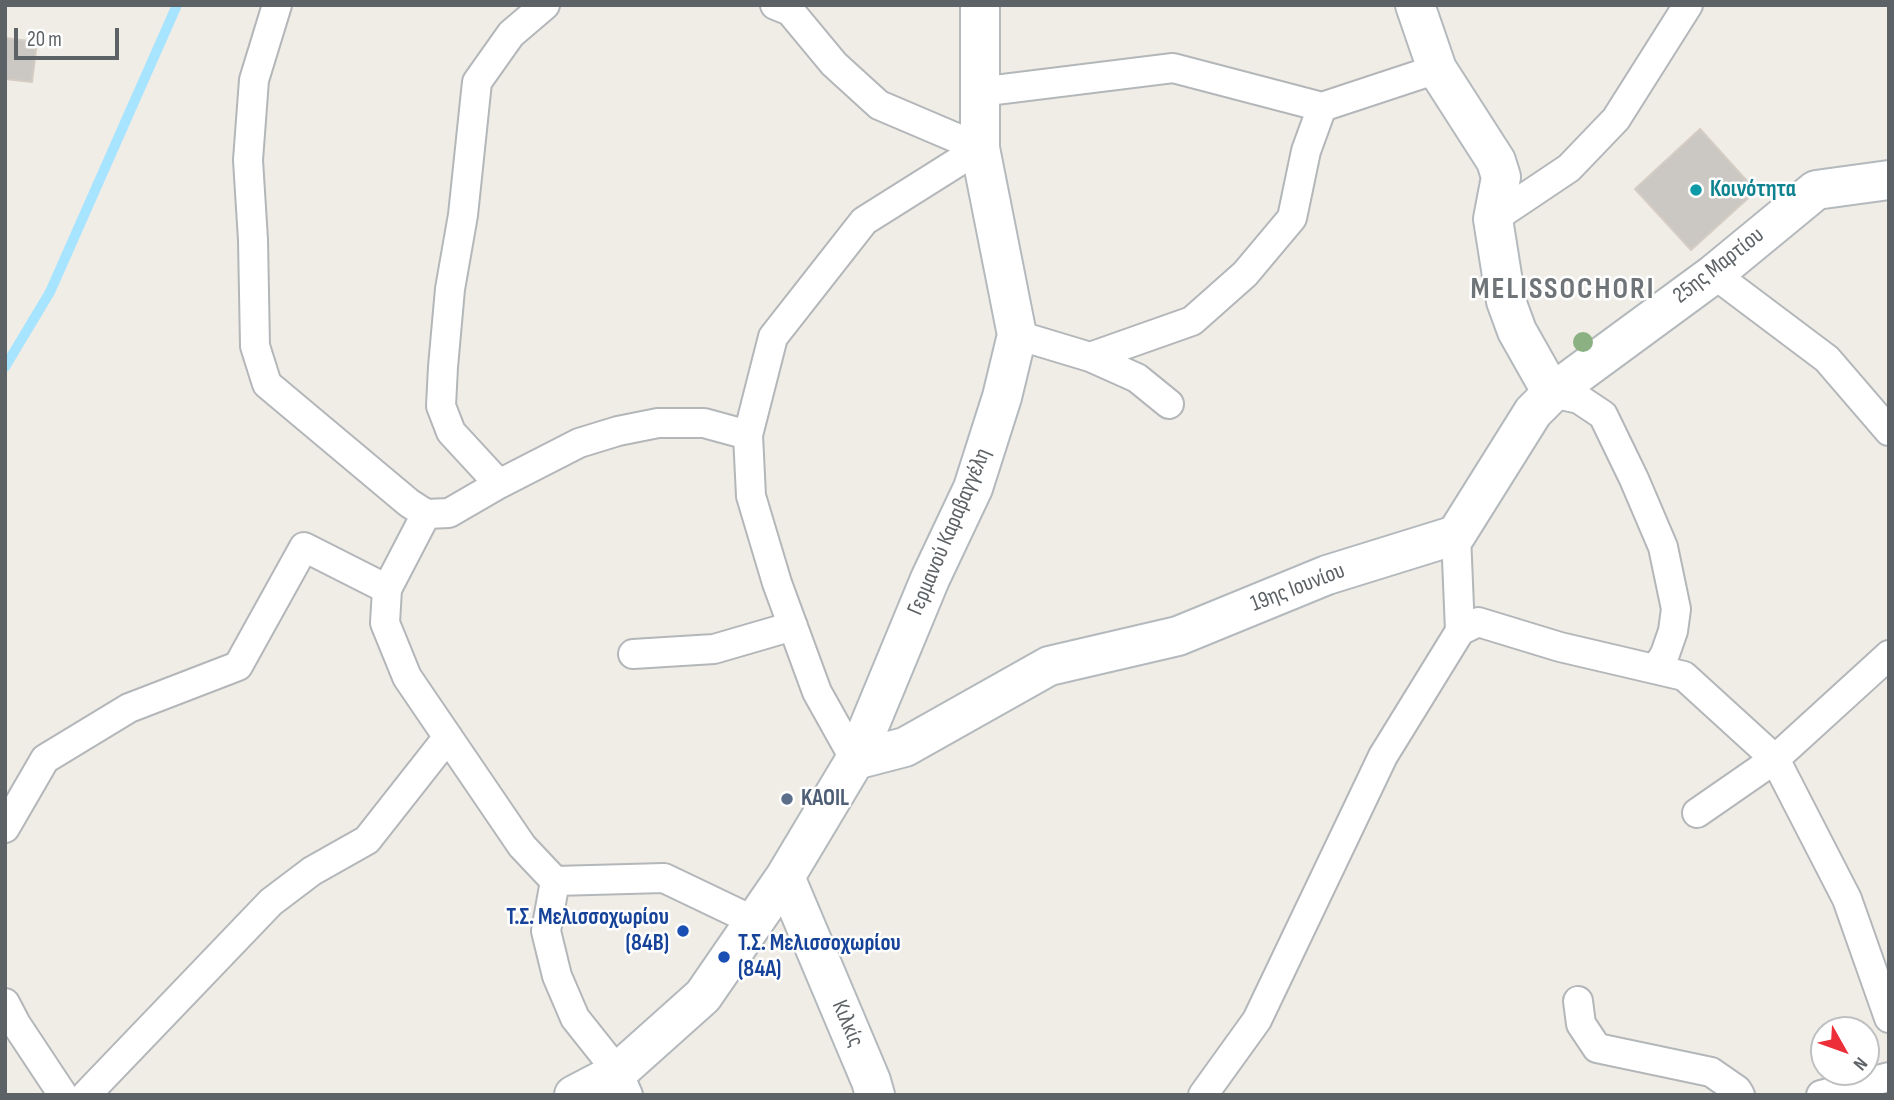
<!DOCTYPE html>
<html>
<head>
<meta charset="utf-8">
<style>
	body { margin:0 }
	#map { position:relative; width:1894px; height:1100px; overflow:hidden; background:#f0ece6; font-family:"Sofia Sans Condensed",sans-serif }
	canvas { display:block }
	.frame { position:absolute; inset:0; border:7px solid #5d6266; pointer-events:none }
	.north { position:absolute; left:1810px; top:1016px; width:70px; height:70px; box-sizing:border-box; background:#fff; border:2px solid #bec0c2; border-radius:50%; rotate:130deg; font-size:19px; font-weight:700; line-height:28px; text-align:center; color:#5d6266 }
	.north::after { content:''; display:block; margin:auto; width:24px; height:32px; background:#ec2f38; clip-path:polygon(50% 0,100% 100%,50% 72%,0 100%) }
	.scale { position:absolute; left:14px; top:28px; width:105px; height:32px; box-sizing:border-box; border:4px solid #5d6266; border-top:0; padding-left:9px; font-size:21px; line-height:24px; white-space:nowrap; color:#5d6266; -webkit-text-stroke:5px #fff; paint-order:stroke }
</style>
</head>
<body>
<div id="map">
<canvas width="1894" height="1100"></canvas>
<div class="frame"></div>
<div class="north">N</div>
<div class="scale">20 m</div>
</div>
<script>
const g = document.querySelector('canvas').getContext('2d');
g.lineJoin = 'round';
const shape = rows => new Path2D(rows.map(r => 'M' + r).join(''));
function strokePath(path, color, width, dash) { g.strokeStyle = color; g.lineWidth = width; g.lineCap = dash ? 'butt' : 'round'; g.setLineDash(dash || []); g.stroke(path); }
function paint(path, color) { g.fillStyle = color; g.fill(path, 'evenodd'); }
function label(font, color, halo, rows, align = 'center') {
  g.font = font + ' "Sofia Sans Condensed",sans-serif'; g.lineWidth = 5; g.setLineDash([]); g.textBaseline = 'middle'; g.strokeStyle = halo; g.fillStyle = color; for (const [text, x, y, turn = 0] of rows) {
    g.save(); g.translate(x, y); g.rotate((+turn || 0) * Math.PI / 180); g.textAlign = isNaN(turn) ? turn : align; if (halo) g.strokeText(text, 0, 0); g.fillText(text, 0, 0); g.restore();
  }
}
strokePath(shape([
	[5,367,50,292,177,5]
]), '#a6e4ff', 10);
const building = shape([
	[5,38,37,42,32,82,5,79,5,38],
	[1700,129,1756,191,1691,250,1635,189,1700,129]
]);
paint(building, '#cbc7c3');
strokePath(building, '#d5cdc4', 2);
const street = shape([
	[277,5,254,80,248,160,253,240,255,346,267,384,409,503,426,514,449,513,499,484,579,443,618,431,658,423,704,423,748,435],
	[775,5,790,11,834,64,879,105,980,148],
	[979,92,1173,68,1322,107],
	[1493,219,1569,168,1616,119,1688,5],
	[1714,274,1827,359,1889,431],
	[1017,335,1090,357,1137,378,1169,404],
	[1090,357,1192,321,1245,274,1292,218,1306,151,1322,107,1437,69],
	[1552,393,1579,399,1603,415,1634,479,1663,547,1676,609,1673,631,1665,654,1656,669],
	[499,484,451,432,441,406,443,367,450,289,463,215,477,82,511,34,545,5],
	[426,514,387,589,385,623,407,677,522,846,555,881],
	[1456,535,1460,631],
	[633,654,714,649,793,626],
	[855,760,817,692,777,583,751,496,748,435,773,337,864,221,980,148],
	[1697,813,1775,759,1889,655],
	[5,828,45,759,129,708,238,666,304,547,387,589],
	[1578,1001,1581,1024,1597,1048,1711,1072,1737,1090,1740,1095],
	[5,1003,16,1024,63,1095],
	[86,1095,271,902,312,871,367,840,448,737],
	[628,1095,618,1072,575,1018,557,976,546,931,555,881,664,878,754,921],
	[1203,1095,1257,1020,1383,756,1460,631,1478,622,1560,647,1684,676,1775,759,1847,899,1889,1018],
	[1821,1095,1889,1077]
]);
const secondary = shape([
	[1415,5,1437,69,1496,161,1501,177,1493,219,1506,301,1517,331,1552,393],
	[855,760,905,747,1049,666,1178,636,1327,575,1456,535,1533,412,1552,393,1714,274,1816,190,1889,180],
	[785,877,871,1081,875,1095],
	[574,1095,618,1072,703,996,785,877,855,760,930,579,973,488,1002,397,1017,335,980,148,980,5]
]);
strokePath(street, '#b3b7ba', 32);
strokePath(secondary, '#b4b9bd', 42);
strokePath(street, '#fff', 28);
strokePath(secondary, '#fff', 38);
g.fillStyle = '#8bb183';
for (const [x, y] of [
	[1583,342]
]) { g.beginPath(); g.arc(x, y, 10, 0, 2 * Math.PI); g.fill(); }
for (const [x, y, r, color] of [
	[1696,190,7,"#0f9aa8"],
	[787,799,7,"#5c6f8a"],
	[683,931,7,"#1a4fb4"],
	[724,957,7,"#1a4fb4"]
]) { const dot = new Path2D(); dot.arc(x, y, r, 0, 2 * Math.PI); g.fillStyle = color; g.fill(dot); strokePath(dot, '#fff', 2.5); }
label('bold 23px', '#0d838f', '#fff', [
	["Κοινότητα",1710,190]
], 'left');
label('23px', '#5d6266', '#fff', [
	["25ης Μαρτίου",1719,266,-38],
	["Γερμανού Καραβαγγέλη",950,532,-67],
	["19ης Ιουνίου",1298,588,-21],
	["Κιλκίς",847,1024,67]
]);
label('bold 23px', '#4e5e75', '#fff', [
	["KAOIL",801,799]
], 'left');
label('bold 23px', '#164399', '#fff', [
	["Τ.Σ. Μελισσοχωρίου",669,918],
	["(84Β)",669,944],
	["Τ.Σ. Μελισσοχωρίου",738,944,"left"],
	["(84Α)",738,970,"left"]
], 'right');
g.letterSpacing = '2px';
label('bold 30px', '#6e7478', '#fff', [
	["MELISSOCHORI",1563,290]
]);
g.letterSpacing = '0px';
</script>
</body>
</html>
